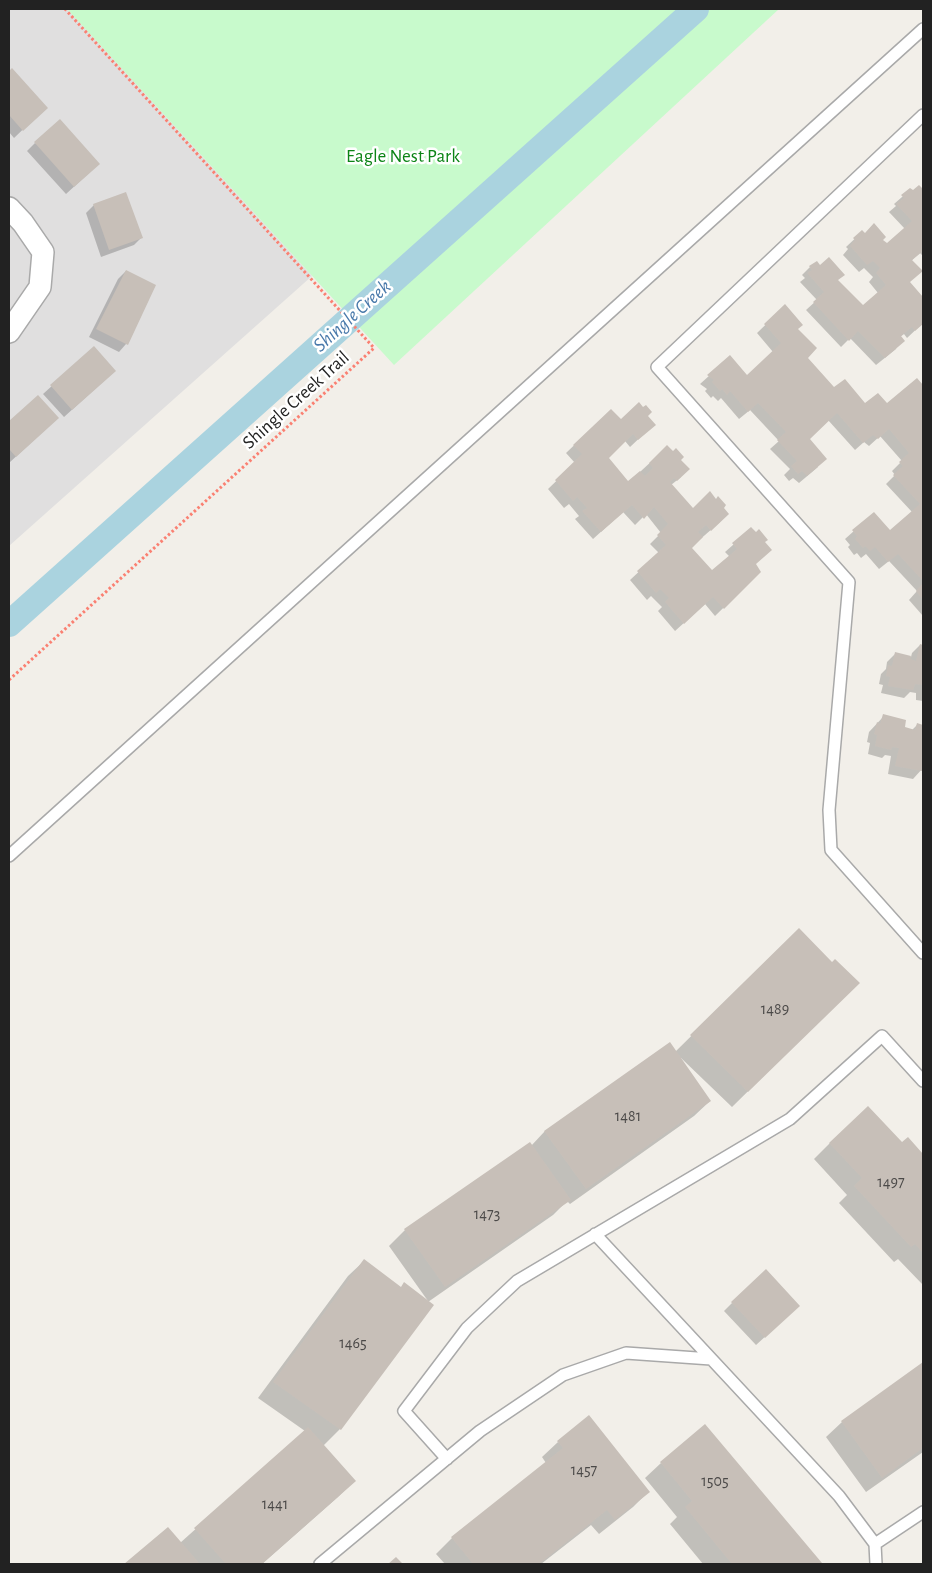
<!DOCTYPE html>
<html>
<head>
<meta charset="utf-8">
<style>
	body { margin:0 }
	#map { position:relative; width:932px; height:1573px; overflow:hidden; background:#f2efe9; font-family:"Alegreya Sans",sans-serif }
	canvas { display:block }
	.frame { position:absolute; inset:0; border:10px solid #222; pointer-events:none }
</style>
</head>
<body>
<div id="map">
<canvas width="932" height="1573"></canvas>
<div class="frame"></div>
</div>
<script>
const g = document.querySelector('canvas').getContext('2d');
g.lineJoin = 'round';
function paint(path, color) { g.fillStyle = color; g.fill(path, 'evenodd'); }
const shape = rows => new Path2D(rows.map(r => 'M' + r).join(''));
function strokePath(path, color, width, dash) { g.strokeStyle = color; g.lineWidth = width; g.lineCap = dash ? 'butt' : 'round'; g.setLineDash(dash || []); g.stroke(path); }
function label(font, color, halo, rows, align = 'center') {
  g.font = font + ' "Alegreya Sans",sans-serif'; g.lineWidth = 5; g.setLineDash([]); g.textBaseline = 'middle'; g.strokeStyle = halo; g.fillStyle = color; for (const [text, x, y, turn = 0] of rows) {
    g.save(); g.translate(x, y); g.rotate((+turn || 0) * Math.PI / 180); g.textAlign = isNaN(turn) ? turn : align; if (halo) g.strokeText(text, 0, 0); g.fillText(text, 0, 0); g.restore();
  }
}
paint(shape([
	[9,9,67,9,312,276,9,546]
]), '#e0dfdf');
paint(shape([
	[67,9,779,9,394,365]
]), '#c8facc');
paint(shape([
	[12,69,38,115,14,138,9,132,9,72],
	[35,143,90,172,66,194,27,151],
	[919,186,923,191,923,256,920,253,911,261,909,282,923,299,923,323,907,338,904,334,900,337,896,349,876,365,850,338,841,347,806,310,817,300,800,282,805,278,802,275,810,267,837,280,863,306,878,293,869,282,873,277,864,268,859,272,843,255,848,249,846,247,862,232,864,234,882,240,887,245,905,229,889,212,896,206,894,204,910,190,913,192],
	[94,205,142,237,134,245,101,257,86,213],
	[126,271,126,344,119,352,89,337,118,279],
	[785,306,797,329,806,358,834,389,865,405,887,405,917,379,923,386,923,616,909,600,917,591,889,561,879,569,866,554,861,558,857,553,854,555,848,547,850,545,845,539,874,513,890,532,912,512,886,484,895,475,892,471,902,461,880,436,869,446,864,442,855,450,828,420,808,439,818,467,799,483,793,478,789,481,784,475,790,469,770,449,779,441,750,410,739,419,721,398,718,401,713,396,711,398,705,391,707,389,700,384,730,357,747,376,773,352,757,333],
	[94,348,106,379,64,417,43,394],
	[38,397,49,426,9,463,9,423],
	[611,410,621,421,647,416,646,432,630,447,625,441,607,458,628,483,667,447,679,460,681,477,671,485,693,509,720,522,690,548,712,572,730,557,725,552,751,529,764,543,755,564,760,572,715,616,705,604,675,631,658,611,662,607,651,596,647,600,630,580,659,553,650,544,661,533,646,514,635,525,623,512,593,539,575,519,579,516,569,504,564,508,548,489,575,463,566,453],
	[920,645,923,646,923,701,916,700,916,693,910,692,904,698,881,693,883,685,879,684,881,674,886,669,887,662,895,654,911,657,912,653],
	[884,716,903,728,912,730,917,725,923,726,923,768,913,779,888,774,891,756,885,755,882,758,868,754,870,743,867,742,869,732],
	[799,930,832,964,858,983,732,1107,681,1058,680,1059,710,1101,694,1116,570,1204,567,1201,553,1215,428,1302,340,1429,323,1446,354,1481,338,1497,262,1564,126,1564,168,1529,180,1543,305,1431,258,1398,348,1276,364,1261,401,1288,428,1301,389,1246,405,1230,531,1146,545,1131,675,1052],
	[908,1139,923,1155,923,1285,898,1259,894,1262,839,1203,847,1195,814,1159,830,1143,902,1144],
	[732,1303,790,1314,756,1345,724,1311],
	[923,1364,923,1452,866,1492,826,1437,842,1422],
	[558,1442,648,1492,633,1507,599,1534,591,1525,541,1564,445,1564,436,1554,452,1538,546,1463,542,1457],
	[661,1463,820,1563,703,1564,670,1524,677,1517,645,1478]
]), '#0003');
strokePath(shape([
	[9,624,696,9]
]), '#aad3df', 26);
paint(shape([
	[12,68,48,108,23,131,9,115,9,71],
	[60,119,100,164,74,187,34,142],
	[919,185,923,189,923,251,912,260,923,271,910,282,923,297,923,324,915,331,912,327,901,336,905,341,885,358,858,331,849,341,813,302,824,292,807,273,812,270,809,266,817,261,820,265,829,257,845,275,838,280,863,305,886,285,876,273,880,268,873,261,867,265,850,246,855,240,853,238,862,230,865,233,874,223,886,237,883,240,887,243,912,221,896,204,904,198,901,195,910,188,913,190],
	[126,192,143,238,109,250,93,204],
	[126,270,156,285,128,345,96,329],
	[785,304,803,325,798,329,817,348,808,358,834,387,845,379,865,403,878,393,887,403,917,378,923,385,923,581,898,554,888,562,875,547,870,551,865,546,863,548,855,539,857,536,852,530,874,512,890,530,920,504,893,475,903,466,899,462,909,453,889,429,878,439,873,435,863,443,837,413,810,439,827,459,807,476,802,471,798,474,791,466,797,461,777,440,786,432,758,403,748,412,730,391,727,395,722,389,720,391,712,382,714,380,707,375,730,355,747,375,781,343,764,324],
	[94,346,116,371,72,410,50,385],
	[38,395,59,418,16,457,9,449,9,421],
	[639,402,643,407,646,405,652,412,648,416,656,425,638,440,633,434,609,458,628,481,640,471,645,476,653,468,649,463,667,445,673,451,676,448,684,457,681,460,690,469,677,481,674,478,670,482,693,508,710,491,716,499,718,496,726,505,724,508,729,514,711,531,706,525,698,532,703,537,692,548,712,570,737,549,732,543,751,527,756,532,759,529,768,540,765,542,772,550,756,564,761,572,724,609,713,597,684,624,665,602,669,598,660,589,656,593,637,571,666,545,657,535,668,524,654,507,644,519,632,505,601,532,582,511,587,508,577,497,573,501,555,480,582,454,573,445,611,409,621,419],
	[923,583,923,600,916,591],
	[920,644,923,645,923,685,915,684,913,690,888,686,890,677,886,676,888,665,892,666,895,652,911,656,910,659,916,661],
	[883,714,906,720,905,727,915,730,917,723,923,725,922,771,895,766,899,748,892,747,891,750,875,746,877,735,874,734,877,722,880,724],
	[799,928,832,962,835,959,860,983,748,1092,690,1035],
	[670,1042,711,1101,586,1189,544,1131],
	[868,1106,902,1142,908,1137,923,1154,923,1253,915,1244,911,1247,854,1186,862,1178,829,1143],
	[530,1142,571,1200,445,1287,404,1229],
	[364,1259,401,1287,404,1282,434,1305,341,1430,273,1382],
	[766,1269,800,1306,765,1338,731,1302],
	[923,1362,923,1448,882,1478,841,1421],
	[589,1415,650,1492,615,1520,607,1510,539,1564,473,1564,451,1537,563,1448,557,1441],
	[705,1424,822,1563,821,1564,732,1564,685,1507,692,1501,660,1462],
	[308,1427,356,1481,262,1564,226,1564,194,1528],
	[168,1527,200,1564,124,1564],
	[396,1557,403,1564,388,1564]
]), '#c7bfb8');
const lane = shape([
	[923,115,657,367,849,582,829,810,831,850,923,953],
	[9,856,923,29],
	[595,1234,839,1496,875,1544,876,1564],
	[447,1459,404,1411,467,1328,517,1281,790,1119,882,1036,923,1081],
	[875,1544,923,1512],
	[320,1564,480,1431,563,1375,626,1353,711,1359]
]);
const street = shape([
	[9,208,23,223,43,252,40,287,9,332]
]);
strokePath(lane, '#a9a9a9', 14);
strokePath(street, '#a9a9a9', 24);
strokePath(shape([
	[9,680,374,348,65,9]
]), '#fa8072', 3, [2.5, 2.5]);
strokePath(lane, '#fff', 11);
strokePath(street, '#fff', 21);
label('16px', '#4b4948', null, [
	["1489",775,1009],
	["1481",628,1116],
	["1497",891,1182],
	["1473",487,1214],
	["1465",353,1343],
	["1457",584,1470],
	["1505",715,1481],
	["1441",275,1504]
]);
label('19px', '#0c8416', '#fff', [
	["Eagle Nest Park",403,156]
]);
label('19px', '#222', '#fff', [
	["Shingle Creek Trail",296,400,-42]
]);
label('italic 20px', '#4a7aab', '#fff', [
	["Shingle Creek",352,316,-42]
]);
</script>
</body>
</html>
